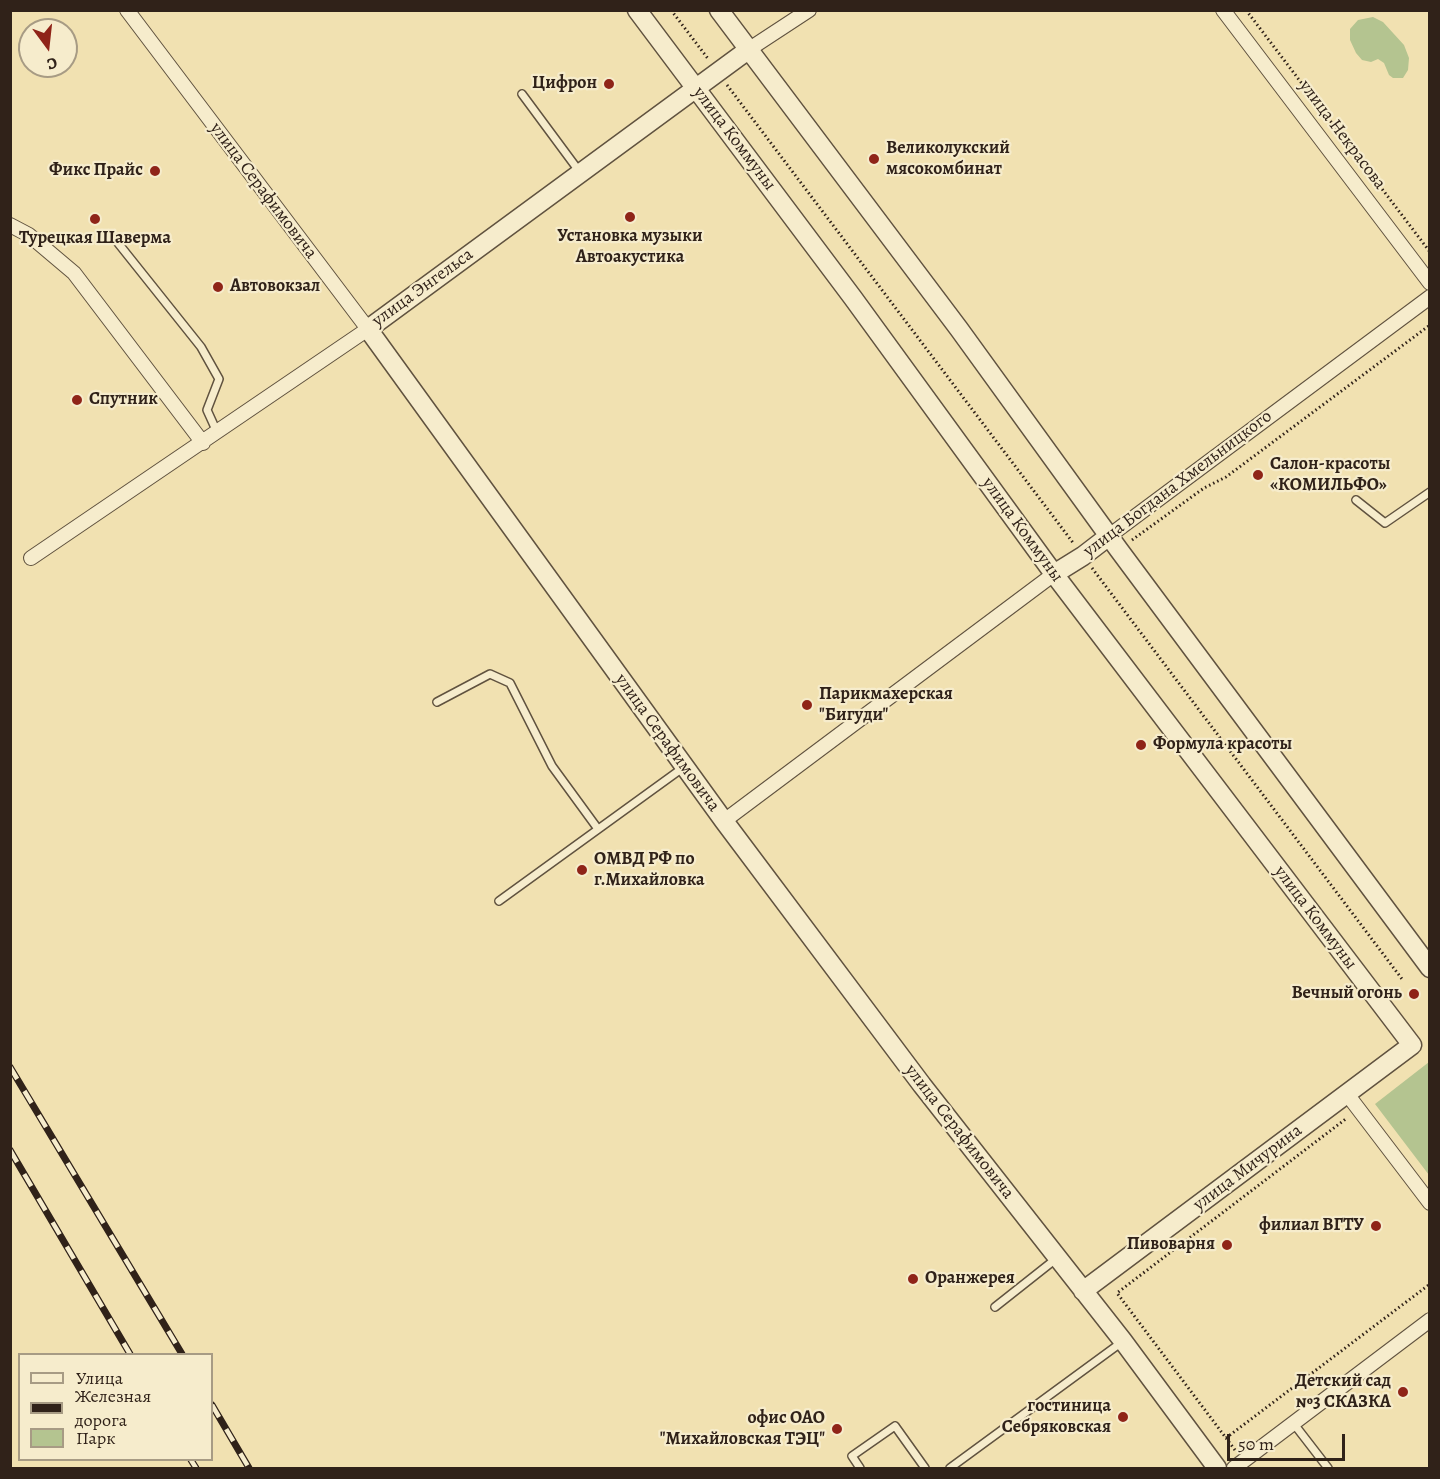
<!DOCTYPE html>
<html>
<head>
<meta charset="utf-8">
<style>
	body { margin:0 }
	#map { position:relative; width:1440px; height:1479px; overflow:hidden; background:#f1e1b1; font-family:Alegreya,serif }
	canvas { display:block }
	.frame { position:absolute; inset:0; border:12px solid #302219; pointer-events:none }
	.legend { position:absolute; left:18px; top:1353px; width:195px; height:108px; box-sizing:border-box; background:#f6eccc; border:2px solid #a79b84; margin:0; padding:8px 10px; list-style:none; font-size:18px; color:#302219 }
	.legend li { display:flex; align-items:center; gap:12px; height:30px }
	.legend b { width:30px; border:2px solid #a79b84 }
	.north { position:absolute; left:18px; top:18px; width:60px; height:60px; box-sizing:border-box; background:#f6eccc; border:2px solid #a79b84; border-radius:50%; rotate:165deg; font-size:16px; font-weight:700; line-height:24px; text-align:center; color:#302219 }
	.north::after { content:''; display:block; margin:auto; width:21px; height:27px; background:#8f2418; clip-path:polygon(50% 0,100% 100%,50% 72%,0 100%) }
	.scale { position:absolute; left:1227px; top:1434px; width:118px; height:27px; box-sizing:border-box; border:3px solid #302219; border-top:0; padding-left:8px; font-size:18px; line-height:21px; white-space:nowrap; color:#302219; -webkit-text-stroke:4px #f6eccc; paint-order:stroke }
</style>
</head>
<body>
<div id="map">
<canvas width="1440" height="1479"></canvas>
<div class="frame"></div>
<ul class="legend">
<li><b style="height:8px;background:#f6eccc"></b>Улица</li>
<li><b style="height:8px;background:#302219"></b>Железная дорога</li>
<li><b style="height:16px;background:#b4c490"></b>Парк</li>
</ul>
<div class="north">С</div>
<div class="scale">50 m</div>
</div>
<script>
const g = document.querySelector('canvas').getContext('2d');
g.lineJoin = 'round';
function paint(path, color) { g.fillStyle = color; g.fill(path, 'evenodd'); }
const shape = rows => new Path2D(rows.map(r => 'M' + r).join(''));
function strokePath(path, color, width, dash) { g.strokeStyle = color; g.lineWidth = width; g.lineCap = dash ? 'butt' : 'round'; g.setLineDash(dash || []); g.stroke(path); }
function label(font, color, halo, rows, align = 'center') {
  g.font = font + ' Alegreya,serif'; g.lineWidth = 4.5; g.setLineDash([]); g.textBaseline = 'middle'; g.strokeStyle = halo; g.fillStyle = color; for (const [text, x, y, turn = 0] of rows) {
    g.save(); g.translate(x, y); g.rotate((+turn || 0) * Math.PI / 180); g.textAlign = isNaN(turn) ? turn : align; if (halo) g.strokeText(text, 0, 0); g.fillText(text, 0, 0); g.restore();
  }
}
paint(shape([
	[1373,17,1383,22,1404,45,1409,58,1408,70,1403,78,1393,78,1389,75,1384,63,1378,59,1371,62,1362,60,1356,53,1350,40,1350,29,1358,20],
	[1429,1062,1429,1175,1375,1104]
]), '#b4c490');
const service = shape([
	[522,94,579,171],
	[118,243,201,347,219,379,207,410,217,432],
	[1356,500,1385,523,1430,492],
	[437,702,490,674,510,683,552,766,598,829],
	[499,901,684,767],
	[995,1307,1057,1258],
	[1294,1424,1328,1468],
	[860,1468,852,1456,895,1426,925,1468],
	[950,1468,1122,1342]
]);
const minor = shape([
	[1223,10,1430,283],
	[748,50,809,10],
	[10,225,29,235,74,273,203,443],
	[1109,536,1430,297],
	[31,558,368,329,127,10],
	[724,821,1054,574],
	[1347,1094,1430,1203],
	[1234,1468,1430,1320]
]);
const tertiary = shape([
	[637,10,853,298,1054,574,1412,1045,1083,1291],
	[719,10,959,329,1119,550,1430,968],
	[748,50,368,329,724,821,922,1085,1123,1341,1217,1468],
	[1054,574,1083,556,1109,536]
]);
strokePath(service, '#60523f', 10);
strokePath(minor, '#60523f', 16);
strokePath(tertiary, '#60523f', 21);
strokePath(shape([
	[671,10,709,60],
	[1246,10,1430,252],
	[727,85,1074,544],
	[1132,540,1204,488,1226,477,1430,325],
	[1092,568,1402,979],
	[1226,1438,1430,1284],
	[1235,1450,1117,1293,1347,1118]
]), '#302219', 3, [1.5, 3]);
strokePath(service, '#f6eccc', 7);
strokePath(minor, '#f6eccc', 14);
strokePath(tertiary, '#f6eccc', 18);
const rail = shape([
	[10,1067,182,1354],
	[10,1150,130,1354],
	[212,1405,249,1468],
	[191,1460,196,1468]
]);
strokePath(rail, '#302219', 7);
strokePath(rail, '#f6eccc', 4.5, [14]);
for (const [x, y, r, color] of [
	[609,84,6,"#8f2418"],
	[874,159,6,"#8f2418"],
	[155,171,6,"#8f2418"],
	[630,217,6,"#8f2418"],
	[95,219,6,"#8f2418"],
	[218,287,6,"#8f2418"],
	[77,400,6,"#8f2418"],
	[1258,475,6,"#8f2418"],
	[807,705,6,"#8f2418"],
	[1141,745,6,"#8f2418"],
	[582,870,6,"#8f2418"],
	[1414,994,6,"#8f2418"],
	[1376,1226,6,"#8f2418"],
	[1227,1245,6,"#8f2418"],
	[913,1279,6,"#8f2418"],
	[1403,1392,6,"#8f2418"],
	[1123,1417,6,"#8f2418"],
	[837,1429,6,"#8f2418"]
]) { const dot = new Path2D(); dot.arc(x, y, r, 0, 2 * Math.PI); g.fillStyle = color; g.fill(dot); strokePath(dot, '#f6eccc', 2); }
label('bold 18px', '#302219', '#f6eccc', [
	["Цифрон",597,84],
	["Великолукский",886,149,"left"],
	["мясокомбинат",886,170,"left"],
	["Фикс Прайс",143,171],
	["Установка музыки",630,237,"center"],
	["Автоакустика",630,258,"center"],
	["Турецкая Шаверма",95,239,"center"],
	["Автовокзал",230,287,"left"],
	["Спутник",89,400,"left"],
	["Салон-красоты",1270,465,"left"],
	["«КОМИЛЬФО»",1270,486,"left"],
	["Парикмахерская",819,695,"left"],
	["\"Бигуди\"",819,716,"left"],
	["Формула красоты",1153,745,"left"],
	["ОМВД РФ по",594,860,"left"],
	["г.Михайловка",594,881,"left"],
	["Вечный огонь",1402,994],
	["филиал ВГТУ",1364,1226],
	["Пивоварня",1215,1245],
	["Оранжерея",925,1279,"left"],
	["Детский сад",1391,1382],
	["№3 СКАЗКА",1391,1403],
	["гостиница",1111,1407],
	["Себряковская",1111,1428],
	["офис ОАО",825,1419],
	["\"Михайловская ТЭЦ\"",825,1440]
], 'right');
label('18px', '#302219', '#f6eccc', [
	["улица Некрасова",1342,135,53],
	["улица Коммуны",734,139,53],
	["улица Серафимовича",263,191,53],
	["улица Энгельса",423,288,-36],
	["улица Богдана Хмельницкого",1178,484,-37],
	["улица Коммуны",1022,530,54],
	["улица Серафимовича",667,743,54],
	["улица Коммуны",1315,918,53],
	["улица Серафимовича",959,1132,52],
	["улица Мичурина",1248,1168,-37]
]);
</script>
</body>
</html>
